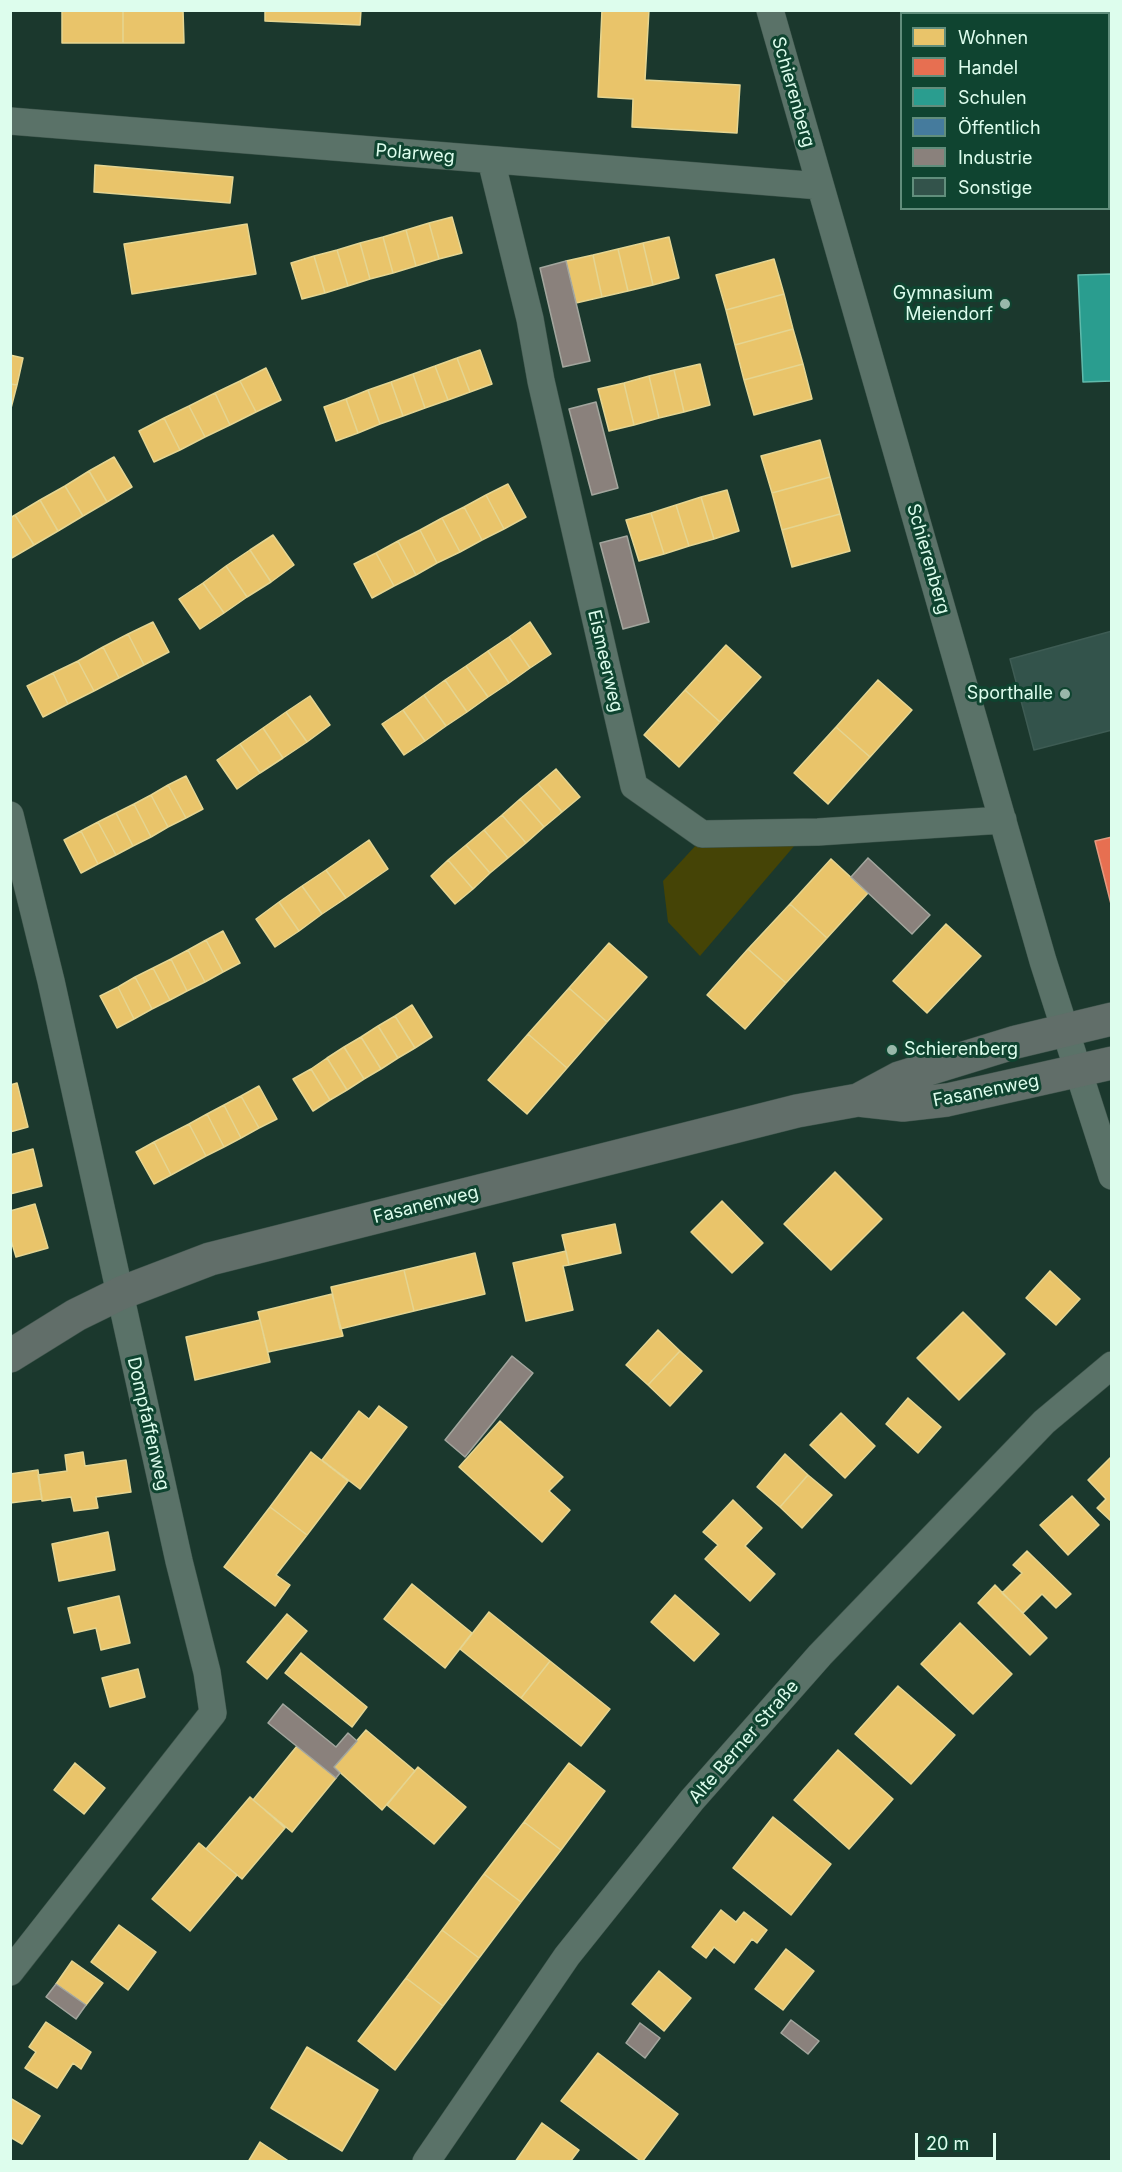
<!DOCTYPE html>
<html>
<head>
<meta charset="utf-8">
<style>
	body { margin:0 }
	#map { position:relative; width:1122px; height:2172px; overflow:hidden; background:#1b382d; font-family:Inter,sans-serif }
	canvas { display:block }
	.frame { position:absolute; inset:0; border:12px solid #ddfded; pointer-events:none }
	.legend { position:absolute; left:900px; top:12px; width:210px; height:198px; box-sizing:border-box; background:#0f4430; border:2px solid #618e7c; margin:0; padding:8px 10px; list-style:none; font-size:18px; color:#ddfded }
	.legend li { display:flex; align-items:center; gap:12px; height:30px }
	.legend b { width:30px; border:2px solid #618e7c }
	.scale { position:absolute; left:915px; top:2133px; width:81px; height:27px; box-sizing:border-box; border:3px solid #ddfded; border-top:0; padding-left:8px; font-size:18px; line-height:21px; white-space:nowrap; color:#ddfded; -webkit-text-stroke:4px #0f4430; paint-order:stroke }
</style>
</head>
<body>
<div id="map">
<canvas width="1122" height="2172"></canvas>
<div class="frame"></div>
<ul class="legend">
<li><b style="height:16px;background:#e9c46a"></b>Wohnen</li>
<li><b style="height:16px;background:#e76f51"></b>Handel</li>
<li><b style="height:16px;background:#2a9d8f"></b>Schulen</li>
<li><b style="height:16px;background:#457b9d"></b>Öffentlich</li>
<li><b style="height:16px;background:#8a817c"></b>Industrie</li>
<li><b style="height:16px;background:#33534b"></b>Sonstige</li>
</ul>
<div class="scale">20 m</div>
</div>
<script>
const g = document.querySelector('canvas').getContext('2d');
g.lineJoin = 'round';
function paint(path, color) { g.fillStyle = color; g.fill(path, 'evenodd'); }
const shape = rows => new Path2D(rows.map(r => 'M' + r).join(''));
function strokePath(path, color, width, dash) { g.strokeStyle = color; g.lineWidth = width; g.lineCap = dash ? 'butt' : 'round'; g.setLineDash(dash || []); g.stroke(path); }
function label(font, color, halo, rows, align = 'center') {
  g.font = font + ' Inter,sans-serif'; g.lineWidth = 6; g.setLineDash([]); g.textBaseline = 'middle'; g.strokeStyle = halo; g.fillStyle = color; for (const [text, x, y, turn = 0] of rows) {
    g.save(); g.translate(x, y); g.rotate((+turn || 0) * Math.PI / 180); g.textAlign = isNaN(turn) ? turn : align; if (halo) g.strokeText(text, 0, 0); g.fillText(text, 0, 0); g.restore();
  }
}
paint(shape([
	[698,843,795,845,700,956,668,922,663,881]
]), '#454406');
const homes = shape([
	[62,10,123,10,123,43,62,43,62,10],
	[123,10,183,10,184,43,123,43,123,10],
	[265,10,361,10,360,25,265,21,265,10],
	[602,10,649,10,645,80,740,85,737,133,632,127,633,99,598,97,602,10],
	[95,165,233,177,230,203,94,192,95,165],
	[452,217,462,253,439,259,429,223,452,217],
	[429,223,439,259,416,266,406,230,429,223],
	[247,224,256,274,132,294,124,244,247,224],
	[406,230,416,266,393,273,383,237,406,230],
	[383,237,393,273,370,279,360,243,383,237],
	[669,237,679,278,653,285,643,243,669,237],
	[360,243,370,279,348,286,337,250,360,243],
	[643,243,653,285,628,291,618,249,643,243],
	[618,249,628,291,602,297,593,255,618,249],
	[337,250,348,286,325,293,314,256,337,250],
	[593,255,602,297,576,303,566,261,593,255],
	[314,256,325,293,302,299,291,263,314,256],
	[774,259,784,294,726,310,716,275,774,259],
	[784,294,793,329,735,345,726,310,784,294],
	[793,329,803,364,744,380,735,345,793,329],
	[480,350,492,384,470,392,457,358,480,350],
	[10,355,23,358,17,385,10,384,10,355],
	[457,358,470,392,448,400,435,366,457,358],
	[700,364,710,405,684,412,674,370,700,364],
	[803,364,812,399,754,415,744,380,803,364],
	[435,366,448,400,425,408,413,374,435,366],
	[266,368,281,400,256,412,240,381,266,368],
	[674,370,684,412,659,418,649,376,674,370],
	[413,374,425,408,403,416,391,382,413,374],
	[649,376,659,418,634,425,624,383,649,376],
	[240,381,256,412,230,425,215,393,240,381],
	[391,382,403,416,380,424,368,390,391,382],
	[624,383,634,425,609,431,598,389,624,383],
	[10,384,17,385,10,412,10,384],
	[368,390,380,424,358,433,346,399,368,390],
	[215,393,230,425,205,437,189,406,215,393],
	[346,399,358,433,336,441,324,407,346,399],
	[189,406,205,437,180,450,164,418,189,406],
	[164,418,180,450,154,462,139,431,164,418],
	[820,440,830,477,772,493,761,456,820,440],
	[114,457,132,487,107,502,89,471,114,457],
	[89,471,107,502,83,516,65,486,89,471],
	[830,477,840,514,782,530,772,493,830,477],
	[508,484,526,517,504,529,486,495,508,484],
	[65,486,83,516,58,531,40,500,65,486],
	[727,490,739,531,714,539,701,497,727,490],
	[486,495,504,529,482,540,464,507,486,495],
	[701,497,714,539,689,546,676,505,701,497],
	[40,500,58,531,34,545,15,515,40,500],
	[676,505,689,546,664,554,651,513,676,505],
	[464,507,482,540,460,552,442,518,464,507],
	[651,513,664,554,639,561,626,520,651,513],
	[840,514,850,551,792,567,782,530,840,514],
	[15,515,34,545,10,559,10,518,15,515],
	[442,518,460,552,437,563,420,530,442,518],
	[420,530,437,563,416,575,398,541,420,530],
	[273,535,294,565,271,582,250,550,273,535],
	[398,541,416,575,394,586,376,553,398,541],
	[250,550,271,582,247,597,226,566,250,550],
	[376,553,394,586,372,598,354,564,376,553],
	[226,566,247,597,224,613,203,583,226,566],
	[203,583,224,613,200,629,179,599,203,583],
	[153,622,169,652,144,665,128,634,153,622],
	[530,622,551,654,530,668,509,637,530,622],
	[128,634,144,665,119,678,103,647,128,634],
	[509,637,530,668,509,683,488,651,509,637],
	[726,645,761,677,720,722,685,690,726,645],
	[103,647,119,678,94,691,78,661,103,647],
	[488,651,509,683,488,697,466,666,488,651],
	[78,661,94,691,68,704,53,673,78,661],
	[466,666,488,697,467,712,445,680,466,666],
	[53,673,68,704,43,717,27,686,53,673],
	[445,680,467,712,446,726,424,695,445,680],
	[878,680,912,710,870,757,836,727,878,680],
	[685,690,720,722,679,767,644,735,685,690],
	[424,695,446,726,425,741,403,710,424,695],
	[310,696,330,725,307,742,286,712,310,696],
	[403,710,425,741,404,755,382,724,403,710],
	[286,712,307,742,283,758,263,728,286,712],
	[836,727,870,757,828,804,794,773,836,727],
	[263,728,283,758,260,773,240,744,263,728],
	[240,744,260,773,237,789,217,760,240,744],
	[556,769,580,797,562,812,538,784,556,769],
	[186,776,203,809,186,818,168,785,186,776],
	[538,784,562,812,544,827,520,799,538,784],
	[168,785,186,818,168,827,151,795,168,785],
	[151,795,168,827,151,837,134,804,151,795],
	[520,799,544,827,526,843,502,815,520,799],
	[134,804,151,837,133,846,116,813,134,804],
	[116,813,133,846,116,855,98,822,116,813],
	[502,815,526,843,508,858,484,830,502,815],
	[98,822,116,855,98,864,81,831,98,822],
	[484,830,508,858,490,873,466,845,484,830],
	[81,831,98,864,81,873,64,840,81,831],
	[369,840,388,869,346,898,326,870,369,840],
	[466,845,490,873,473,889,448,860,466,845],
	[831,859,868,893,827,938,790,904,831,859],
	[448,860,473,889,455,904,431,876,448,860],
	[326,870,346,898,322,914,302,886,326,870],
	[302,886,322,914,299,931,279,902,302,886],
	[279,902,299,931,275,947,256,919,279,902],
	[790,904,827,938,786,983,748,949,790,904],
	[946,924,981,956,927,1013,893,981,946,924],
	[223,931,240,963,223,972,206,940,223,931],
	[206,940,223,972,205,982,188,950,206,940],
	[609,943,647,977,607,1022,569,988,609,943],
	[748,949,786,983,745,1029,707,995,748,949],
	[188,950,205,982,187,991,171,959,188,950],
	[171,959,187,991,170,1000,153,968,171,959],
	[153,968,170,1000,152,1009,135,977,153,968],
	[135,977,152,1009,134,1019,118,987,135,977],
	[118,987,134,1019,117,1028,100,996,118,987],
	[569,988,607,1022,567,1068,528,1034,569,988],
	[412,1005,432,1037,415,1048,395,1016,412,1005],
	[395,1016,415,1048,398,1058,378,1026,395,1016],
	[378,1026,398,1058,381,1069,361,1037,378,1026],
	[528,1034,567,1068,527,1114,488,1080,528,1034],
	[361,1037,381,1069,364,1079,344,1047,361,1037],
	[344,1047,364,1079,347,1090,327,1058,344,1047],
	[327,1058,347,1090,330,1100,311,1069,327,1058],
	[311,1069,330,1100,313,1111,293,1079,311,1069],
	[17,1083,28,1127,10,1132,10,1085,17,1083],
	[259,1086,277,1119,259,1128,241,1096,259,1086],
	[241,1096,259,1128,241,1138,224,1105,241,1096],
	[224,1105,241,1138,224,1147,207,1114,224,1105],
	[207,1114,224,1147,206,1156,189,1124,207,1114],
	[189,1124,206,1156,171,1175,154,1142,189,1124],
	[154,1142,171,1175,154,1184,136,1152,154,1142],
	[33,1149,42,1186,10,1194,10,1155,33,1149],
	[835,1172,882,1219,831,1270,784,1224,835,1172],
	[722,1201,763,1243,732,1273,691,1232,722,1201],
	[35,1204,48,1248,16,1257,10,1237,10,1211,35,1204],
	[615,1224,621,1253,569,1265,562,1235,615,1224],
	[566,1251,569,1265,563,1266,573,1310,526,1321,513,1263,566,1251],
	[475,1253,485,1294,414,1311,404,1270,475,1253],
	[404,1270,414,1311,340,1329,331,1287,404,1270],
	[1050,1271,1080,1299,1056,1325,1026,1298,1050,1271],
	[332,1294,343,1336,268,1352,258,1312,332,1294],
	[963,1312,1005,1354,959,1400,917,1358,963,1312],
	[260,1320,270,1362,195,1380,186,1337,260,1320],
	[658,1330,680,1351,648,1385,626,1365,658,1330],
	[680,1351,702,1371,670,1406,648,1385,680,1351],
	[908,1398,941,1427,918,1453,886,1424,908,1398],
	[379,1406,407,1427,360,1489,322,1460,359,1411,369,1419,379,1406],
	[841,1413,875,1446,845,1478,810,1445,841,1413],
	[500,1421,563,1477,549,1491,570,1510,542,1542,459,1467,500,1421],
	[83,1452,85,1466,126,1460,131,1492,96,1497,98,1508,74,1511,71,1497,42,1501,38,1475,67,1471,65,1455,83,1452],
	[311,1452,348,1481,307,1535,270,1507,311,1452],
	[785,1454,808,1475,780,1507,757,1487,785,1454],
	[1112,1456,1112,1522,1097,1508,1106,1499,1088,1480,1112,1456],
	[38,1470,42,1499,10,1503,10,1474,38,1470],
	[808,1475,832,1495,802,1528,780,1507,808,1475],
	[1072,1496,1099,1525,1068,1555,1040,1525,1072,1496],
	[733,1500,762,1528,745,1546,775,1574,750,1601,705,1559,718,1545,703,1532,733,1500],
	[270,1507,307,1535,276,1575,290,1585,275,1606,224,1567,270,1507],
	[108,1532,115,1570,59,1581,52,1544,108,1532],
	[1027,1551,1071,1594,1056,1608,1042,1594,1023,1613,1002,1593,1022,1573,1013,1565,1027,1551],
	[412,1584,472,1633,445,1668,384,1619,412,1584],
	[995,1585,1047,1638,1030,1655,978,1603,995,1585],
	[675,1595,719,1634,694,1661,651,1622,675,1595],
	[119,1596,130,1643,101,1650,96,1628,74,1633,68,1608,119,1596],
	[489,1612,550,1661,521,1698,460,1649,489,1612],
	[287,1614,307,1631,267,1679,247,1662,287,1614],
	[960,1623,1012,1674,973,1714,921,1664,960,1623],
	[301,1653,367,1707,352,1727,285,1673,301,1653],
	[550,1661,610,1709,581,1746,521,1698,550,1661],
	[138,1669,145,1697,110,1707,102,1678,138,1669],
	[898,1686,955,1735,911,1784,855,1734,898,1686],
	[366,1730,415,1771,382,1810,334,1767,366,1730],
	[297,1746,336,1778,292,1832,253,1800,297,1746],
	[838,1750,893,1799,849,1849,794,1800,838,1750],
	[75,1763,105,1788,84,1814,54,1790,75,1763],
	[569,1763,605,1791,561,1850,524,1822,569,1763],
	[418,1767,466,1807,434,1844,387,1805,418,1767],
	[250,1797,285,1828,242,1879,206,1849,250,1797],
	[773,1817,831,1864,791,1915,733,1868,773,1817],
	[524,1822,561,1850,521,1902,484,1874,524,1822],
	[199,1843,237,1875,190,1931,152,1899,199,1843],
	[484,1874,521,1902,479,1958,442,1930,484,1874],
	[721,1910,736,1922,744,1912,767,1930,757,1943,752,1939,734,1963,714,1947,706,1958,692,1947,721,1910],
	[119,1925,156,1952,128,1990,91,1962,119,1925],
	[442,1930,479,1958,443,2006,406,1978,442,1930],
	[786,1949,814,1971,783,2010,755,1989,786,1949],
	[72,1961,103,1983,86,2005,56,1984,72,1961],
	[659,1971,691,1998,664,2031,632,2004,659,1971],
	[406,1978,443,2006,395,2070,358,2041,406,1978],
	[46,2022,91,2052,81,2069,73,2063,57,2088,25,2068,36,2052,29,2047,46,2022],
	[307,2047,378,2090,342,2151,271,2108,307,2047],
	[598,2053,678,2114,642,2162,561,2101,598,2053],
	[10,2098,40,2116,22,2144,10,2137,10,2098],
	[542,2123,579,2150,570,2162,515,2162,542,2123],
	[260,2142,290,2162,248,2162,260,2142]
]);
paint(homes, '#e9c46a');
strokePath(homes, '#e5d591', 1.5);
const shops = shape([
	[1112,837,1112,908,1095,841,1112,837]
]);
paint(shops, '#e76f51');
strokePath(shops, '#e49a80', 1.5);
const schools = shape([
	[1112,274,1112,381,1083,382,1078,275,1112,274]
]);
paint(schools, '#2a9d8f');
strokePath(schools, '#60baab', 1.5);
const public = shape([
	[1029,10,1112,10,1112,146,1108,146,1108,14,1029,14,1029,10]
]);
paint(public, '#457b9d');
strokePath(public, '#73a2b5', 1.5);
const industry = shape([
	[566,261,590,361,563,367,540,268,566,261],
	[596,402,618,488,592,495,569,409,596,402],
	[627,536,649,622,623,629,600,543,627,536],
	[868,858,930,915,912,934,851,877,868,858],
	[512,1356,533,1373,465,1457,445,1440,512,1356],
	[283,1704,336,1747,348,1733,357,1741,334,1767,340,1773,336,1778,268,1723,283,1704],
	[56,1984,86,2005,76,2019,46,1997,56,1984],
	[791,2020,819,2041,808,2054,781,2033,791,2020],
	[640,2023,660,2038,645,2058,626,2043,640,2023]
]);
paint(industry, '#8a817c');
strokePath(industry, '#a3a69e', 1.5);
const building = shape([
	[1112,631,1112,730,1034,750,1010,659,1112,631]
]);
paint(building, '#33534b');
strokePath(building, '#3e5c54', 1.5);
const minor = shape([
	[770,10,1043,961,1112,1176],
	[10,121,820,186],
	[491,160,530,319,541,381,634,786,702,834,818,832,1003,820],
	[10,815,51,981,179,1561,207,1672,213,1713,10,1972],
	[426,2162,567,1956,692,1800,820,1655,1044,1422,1112,1365]
]);
const major = shape([
	[858,1100,903,1105,947,1100,1112,1063],
	[10,1356,76,1315,121,1293,210,1259,797,1111,858,1100,899,1078,1016,1042,1112,1019]
]);
strokePath(minor, '#3c534a', 28);
strokePath(major, '#3c534a', 34);
strokePath(minor, '#5a7268', 27);
strokePath(major, '#616e69', 33);
for (const [x, y, r, color] of [
	[1005,304,6,"#99b8aa"],
	[1065,694,6,"#99b8aa"],
	[892,1050,6,"#99b8aa"]
]) { const dot = new Path2D(); dot.arc(x, y, r, 0, 2 * Math.PI); g.fillStyle = color; g.fill(dot); strokePath(dot, '#0f4430', 2); }
label('18px', '#ddfded', '#0f4430', [
	["Schierenberg",793,92,74],
	["Polarweg",415,154,5],
	["Schierenberg",928,559,74],
	["Eismeerweg",605,661,77],
	["Fasanenweg",986,1091,-11],
	["Fasanenweg",426,1205,-14],
	["Dompfaffenweg",148,1424,77],
	["Alte Berner Straße",744,1742,-49]
]);
label('18px', '#ddfded', '#0f4430', [
	["Gymnasium",993,294],
	["Meiendorf",993,315],
	["Sporthalle",1053,694],
	["Schierenberg",904,1050,"left"]
], 'right');
</script>
</body>
</html>
